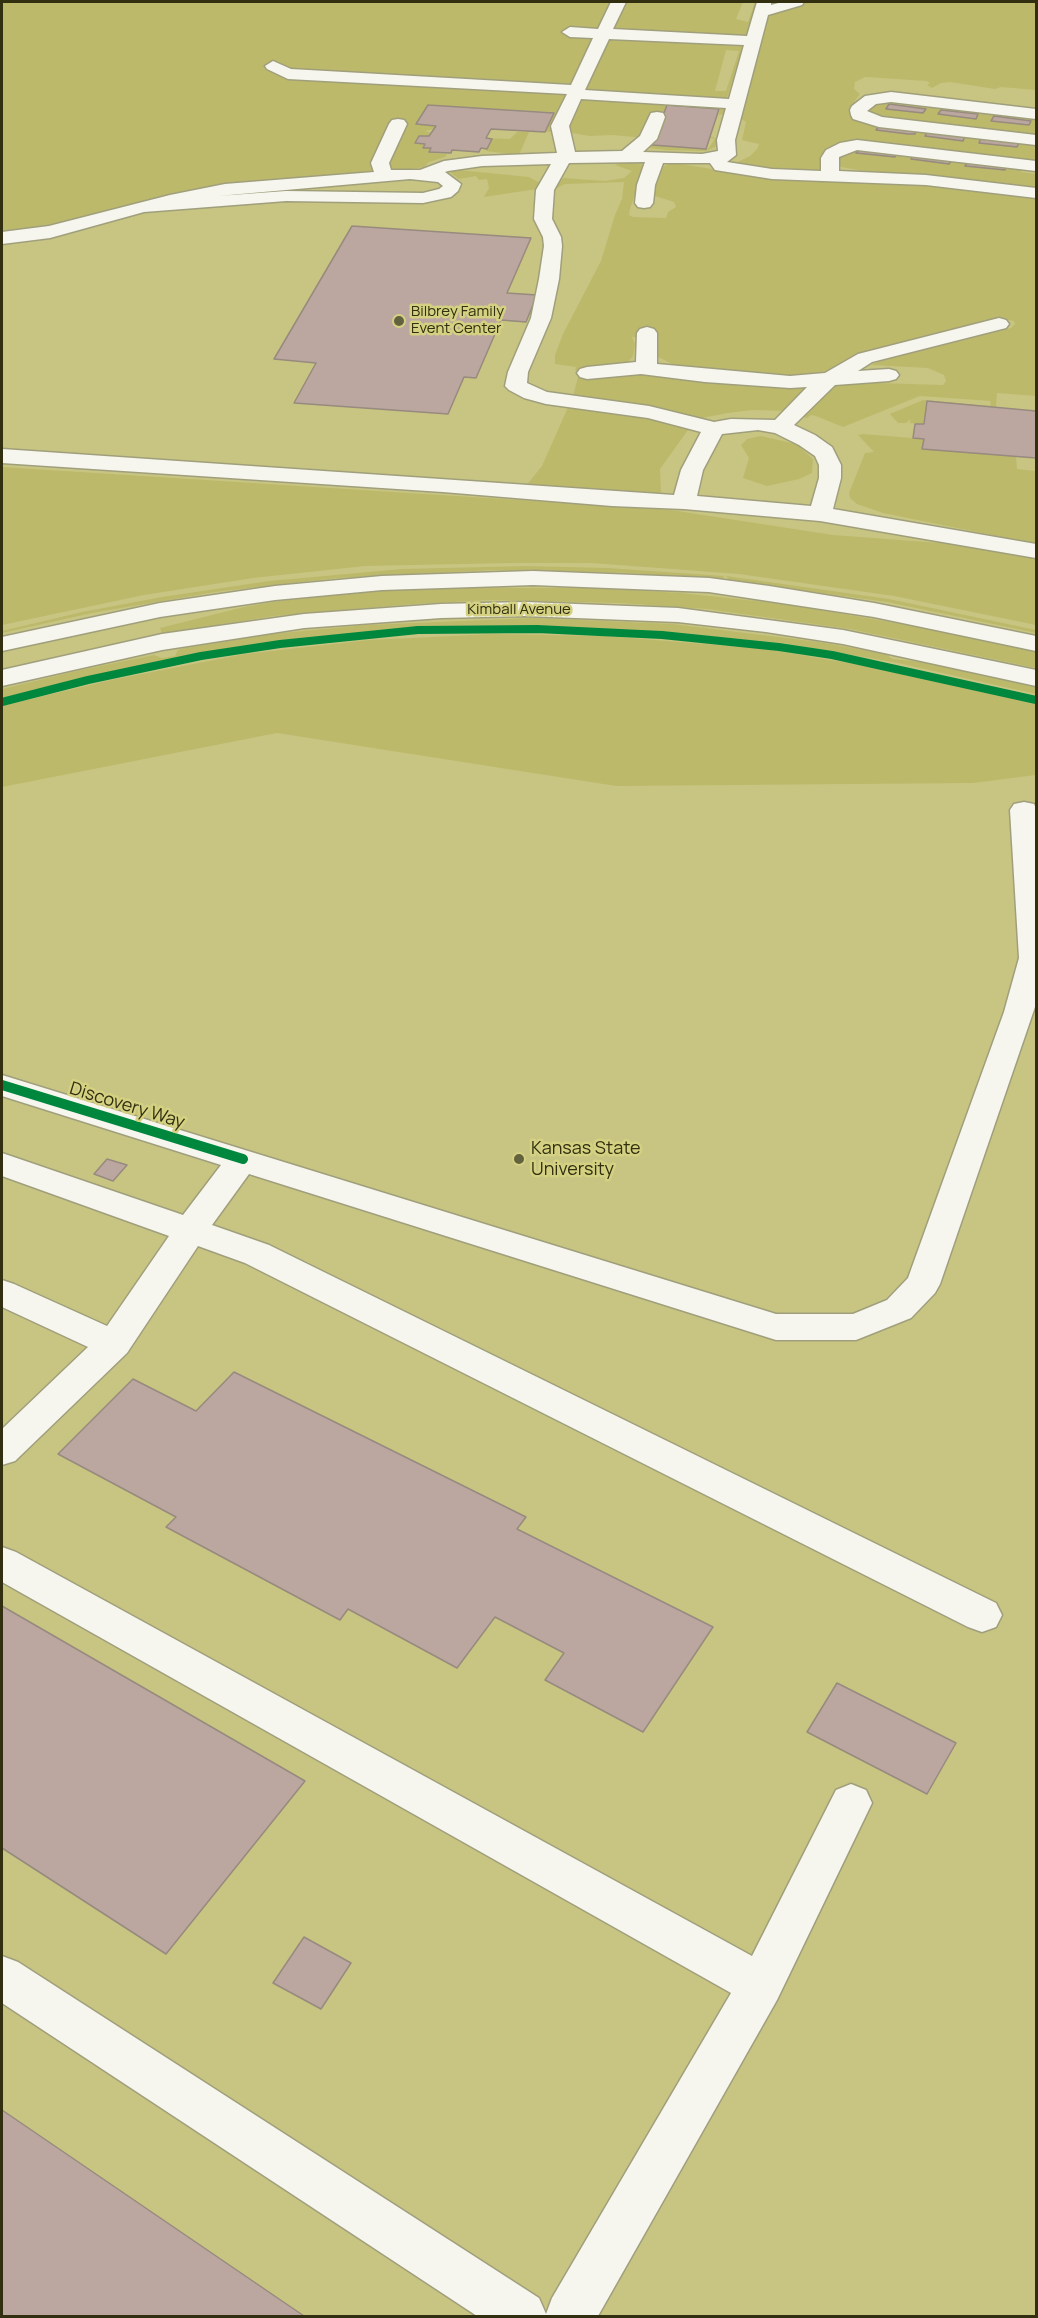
<!DOCTYPE html>
<html>
<head>
<meta charset="utf-8">
<style>
	body { margin:0 }
	#map { position:relative; width:1038px; height:2318px; overflow:hidden; background:#c1c095; font-family:Manrope,sans-serif }
	canvas { display:block }
	.frame { position:absolute; inset:0; border:3px solid #312f0f; pointer-events:none }
</style>
</head>
<body>
<div id="map">
<canvas width="1038" height="2318"></canvas>
<div class="frame"></div>
</div>
<script>
const g = document.querySelector('canvas').getContext('2d');
g.lineJoin = 'round';
function paint(path, color) { g.fillStyle = color; g.fill(path, 'evenodd'); }
const shape = rows => new Path2D(rows.map(r => 'M' + r).join(''));
function strokePath(path, color, width, dash) { g.strokeStyle = color; g.lineWidth = width; g.lineCap = dash ? 'butt' : 'round'; g.setLineDash(dash || []); g.stroke(path); }
function label(font, color, halo, rows, align = 'center') {
  g.font = font + ' Manrope,sans-serif'; g.lineWidth = 5; g.setLineDash([]); g.textBaseline = 'middle'; g.strokeStyle = halo; g.fillStyle = color; for (const [text, x, y, turn = 0] of rows) {
    g.save(); g.translate(x, y); g.rotate((+turn || 0) * Math.PI / 180); g.textAlign = isNaN(turn) ? turn : align; if (halo) g.strokeText(text, 0, 0); g.fillText(text, 0, 0); g.restore();
  }
}
paint(shape([
	[2,2,1036,2,1036,2316,2,2316]
]), '#c8c582');
paint(shape([
	[2,2,614,2,555,132,545,132,553,112,428,105,416,124,436,126,434,129,425,131,432,133,429,136,419,136,415,143,425,144,423,148,431,148,430,151,432,153,447,154,445,157,429,162,424,167,376,174,239,185,67,224,2,232],
	[623,2,743,2,736,19,748,22,755,2,759,2,748,37,611,29],
	[809,2,1036,2,1036,90,1001,87,995,89,950,82,941,83,932,88,927,85,930,83,927,81,865,77,855,82,854,89,860,94,854,102,852,112,849,114,862,122,871,124,1036,143,1034,149,1036,149,1036,164,842,146,828,149,824,153,822,168,812,173,788,172,736,163,750,156,757,149,759,144,742,140,746,122,738,117,768,14],
	[610,36,741,44,744,45,726,101,582,93,607,38],
	[726,50,739,51,726,91,715,91],
	[578,97,726,107,726,109,724,114,719,115,720,108,667,106,653,145,708,149,715,139,710,138,710,136,715,138,718,142,715,147,706,151,666,150,650,148,646,138,612,135,590,136,566,132],
	[887,103,1036,119,1036,139,888,121,865,112,877,104],
	[517,132,529,132,519,155,486,151,492,139,486,138,510,139],
	[860,148,1036,168,1024,168,1021,172,1036,174,1036,188,858,170,841,167,835,160,837,155,842,151],
	[623,162,645,165,630,209,629,215,633,217,666,218,668,212,676,207,674,202,652,195,651,191,661,167,674,163,718,170,940,185,1036,197,1036,396,997,393,996,407,927,402,924,424,909,423,911,421,909,420,906,423,898,423,890,414,923,400,990,406,991,401,920,396,843,427,816,416,811,415,807,418,799,416,833,386,846,382,943,385,946,381,944,375,928,368,871,365,883,360,1011,328,1015,324,1014,321,1004,319,872,350,856,355,831,370,796,378,685,370,658,357,654,353,655,344,659,340,632,337,635,344,633,356,627,363,575,371,576,367,555,364,555,355,563,334,601,261,615,215,622,199,624,182,565,184,553,190,559,180,564,178,605,181,624,178,632,171,615,165],
	[449,169,529,177,540,183,537,189,484,197,489,188,487,179,479,180,476,176,459,179,448,171],
	[617,371,801,386,805,390,786,411,752,410,728,413,702,418,693,423,660,469,661,492,654,494,525,487,542,466,573,396,578,377],
	[863,434,924,439,922,448,1016,456,1017,469,1036,471,1036,544,883,513,857,504,850,498,849,493,865,453,874,452,858,435],
	[761,436,796,444,813,459,812,473,799,479,767,486,743,478,749,458,741,445,747,439],
	[2,467,613,506,671,510,833,535,954,544,1036,559,1036,625,894,596,739,574,591,563,511,563,365,566,253,578,144,595,2,625],
	[526,566,608,568,724,576,722,580,632,573,493,570,337,578,215,592,92,613,2,633,2,631,82,612,162,597,269,581,402,569],
	[726,576,889,599,1036,630,1036,633,887,602,725,580,728,578],
	[453,588,590,588,681,593,785,604,925,628,1036,652,1036,668,850,629,707,609,620,603,491,600,414,604,274,616,162,634,160,628,244,607,279,601,389,590],
	[532,618,673,624,819,642,886,654,892,659,922,662,1036,687,1036,694,898,663,783,643,643,630,529,627,421,629,300,639,149,664,2,698,2,689,81,670,154,655,162,658,175,656,178,650,185,648,271,634,367,625],
	[493,634,605,636,766,649,878,668,1036,703,1036,775,973,783,616,786,277,733,2,787,2,706,111,680,245,654,369,640]
]), '#bdb96b');
const building = shape([
	[889,104,926,109,923,113,886,109,889,104],
	[428,105,554,113,545,132,491,129,486,138,492,139,487,149,481,148,479,152,452,150,451,153,429,152,431,148,423,148,425,144,415,143,419,136,429,136,436,126,416,124,428,105],
	[667,105,719,109,706,149,652,145,667,105],
	[941,110,978,114,976,119,938,114,941,110],
	[994,116,1031,121,1029,125,991,121,994,116],
	[879,126,916,131,915,134,908,134,876,130,879,126],
	[927,132,965,136,963,141,925,136,927,132],
	[981,138,1019,143,1017,147,979,143,981,138],
	[859,149,897,153,895,157,856,153,859,149],
	[913,155,952,160,949,164,911,159,913,155],
	[968,161,1007,166,1005,170,965,166,968,161],
	[352,226,531,238,507,293,537,295,526,322,501,320,476,378,464,377,448,414,294,403,316,363,274,359,352,226],
	[927,401,1036,411,1036,458,922,449,924,439,913,438,915,424,924,424,927,401],
	[107,1159,127,1165,113,1181,94,1174,107,1159],
	[234,1372,526,1517,517,1529,713,1627,643,1732,545,1680,564,1653,495,1617,457,1668,348,1609,340,1620,166,1527,176,1517,58,1454,133,1379,196,1411,234,1372],
	[2,1606,305,1781,166,1954,2,1848,2,1606],
	[837,1683,956,1743,927,1794,807,1732,837,1683],
	[304,1937,351,1963,321,2009,273,1983,304,1937],
	[2,2110,304,2316,2,2316,2,2110]
]);
paint(building, '#bba79f');
strokePath(building, '#978a7e', 1.5);
const minor = shape([
	[611,2,626,2,613,29,747,36,757,2,771,2,771,5,782,2,804,2,802,5,768,15,735,140,736,155,727,162,772,169,821,171,821,158,826,150,840,143,857,140,1036,161,1036,171,857,150,839,157,839,171,926,175,1036,188,1036,198,926,185,772,179,715,170,710,163,663,163,655,185,653,203,650,207,644,208,638,207,635,203,637,185,645,162,569,163,554,190,552,219,561,237,562,246,559,279,551,318,528,372,527,383,547,392,649,406,714,422,731,419,775,420,807,387,790,388,705,382,641,374,587,379,580,377,577,373,580,369,587,367,636,362,637,333,640,329,647,327,654,329,657,333,657,364,790,376,825,373,858,354,999,318,1006,320,1009,324,1006,328,872,362,858,371,889,369,896,371,899,375,896,379,889,381,835,385,794,425,815,435,832,447,841,465,841,478,833,509,1036,544,1036,558,820,521,684,509,612,506,443,492,2,463,2,449,674,495,681,470,701,432,648,418,546,404,524,398,509,390,505,386,508,372,531,318,539,279,544,246,543,237,534,219,536,190,551,164,482,166,448,171,445,172,461,184,458,191,451,197,423,203,286,201,144,212,50,238,2,244,2,232,49,226,170,195,225,184,374,172,371,163,389,124,392,120,398,119,404,120,407,124,389,163,391,170,420,170,444,161,482,156,557,153,551,126,567,94,288,79,267,69,265,66,273,61,291,69,571,85,593,38,570,37,562,32,570,27,598,29,611,2],
	[609,39,744,45,729,99,585,90,609,39],
	[581,99,726,108,717,140,718,151,702,154,643,152,657,139,665,117,663,113,657,112,651,113,649,117,640,136,622,151,575,152,569,126,581,99],
	[410,179,438,182,443,186,439,189,423,193,286,191,218,196,410,179],
	[758,430,775,433,799,445,815,456,819,465,819,478,811,506,697,496,703,470,722,434,758,430],
	[891,92,1036,109,1036,119,891,102,876,104,867,111,882,117,1036,135,1036,145,879,127,853,119,851,115,850,110,852,106,865,96,891,92],
	[1024,802,1034,804,1036,808,1036,1004,940,1284,935,1293,911,1318,856,1340,776,1340,249,1174,212,1225,269,1245,996,1603,1002,1615,996,1627,982,1632,968,1627,245,1263,198,1246,127,1353,15,1461,2,1465,2,1429,88,1347,2,1307,2,1280,14,1284,107,1326,169,1236,2,1176,2,1153,183,1215,221,1165,2,1096,2,1075,776,1314,853,1314,887,1300,908,1278,1004,1012,1019,958,1010,810,1014,804,1024,802],
	[2,1547,16,1552,752,1956,836,1790,851,1784,866,1790,872,1803,777,2000,598,2316,477,2316,2,2003,2,1956,18,1962,539,2298,546,2314,552,2298,731,1993,2,1582,2,1547]
]);
const major = shape([
	[533,571,709,578,769,586,874,603,1036,636,1036,651,874,617,709,592,533,585,382,590,275,600,160,617,2,651,2,637,160,603,275,586,382,576,533,571],
	[525,602,678,608,843,630,1036,670,1036,686,843,644,766,632,678,622,525,616,441,618,304,628,162,650,2,686,2,670,162,634,304,614,441,604,525,602]
]);
strokePath(minor, '#a09f7c', 3);
strokePath(major, '#a09f7c', 3);
paint(minor, '#f6f6ef');
paint(major, '#f6f6ef');
strokePath(shape([
	[2,702,88,680,201,656,280,644,418,630,537,629,662,635,779,647,832,655,1036,700]
]), '#00873e', 8);
strokePath(shape([
	[2,1085,243,1159]
]), '#00873e', 10);
for (const [x, y, r, color] of [
	[399,321,6,"#63623e"],
	[519,1159,6,"#63623e"]
]) { const dot = new Path2D(); dot.arc(x, y, r, 0, 2 * Math.PI); g.fillStyle = color; g.fill(dot); strokePath(dot, '#d4d182', 2); }
label('15px', '#312f0f', '#d4d182', [
	["Bilbrey Family",411,312],
	["Event Center",411,329]
], 'left');
label('15px', '#312f0f', '#d4d182', [
	["Kimball Avenue",519,610]
]);
label('18px', '#312f0f', '#d4d182', [
	["Discovery Way",127,1106,17]
]);
label('18px', '#312f0f', '#d4d182', [
	["Kansas State",531,1149],
	["University",531,1170]
], 'left');
</script>
</body>
</html>
